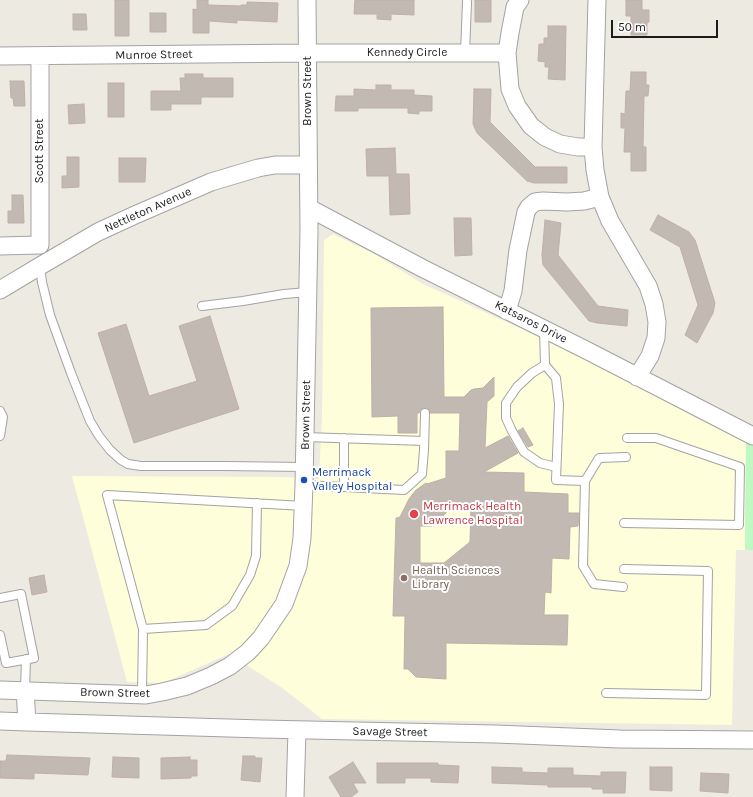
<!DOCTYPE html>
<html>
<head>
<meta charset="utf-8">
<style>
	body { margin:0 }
	#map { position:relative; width:753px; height:797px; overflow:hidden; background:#edeae2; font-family:Karla,sans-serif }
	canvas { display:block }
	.scale { position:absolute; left:611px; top:20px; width:107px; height:18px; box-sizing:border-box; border:2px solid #1c1c1c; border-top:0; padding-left:5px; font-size:12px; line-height:14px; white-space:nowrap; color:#1c1c1c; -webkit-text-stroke:3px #fff; paint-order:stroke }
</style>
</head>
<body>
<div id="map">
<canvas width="753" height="797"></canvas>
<div class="scale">50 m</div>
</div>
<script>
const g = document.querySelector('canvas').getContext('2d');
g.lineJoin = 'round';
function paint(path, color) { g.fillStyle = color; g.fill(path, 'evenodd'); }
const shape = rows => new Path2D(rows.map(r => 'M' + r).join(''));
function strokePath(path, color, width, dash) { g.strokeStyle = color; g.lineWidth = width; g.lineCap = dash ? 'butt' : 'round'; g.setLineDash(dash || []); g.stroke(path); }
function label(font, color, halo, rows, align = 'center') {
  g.font = font + ' Karla,sans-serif'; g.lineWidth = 4; g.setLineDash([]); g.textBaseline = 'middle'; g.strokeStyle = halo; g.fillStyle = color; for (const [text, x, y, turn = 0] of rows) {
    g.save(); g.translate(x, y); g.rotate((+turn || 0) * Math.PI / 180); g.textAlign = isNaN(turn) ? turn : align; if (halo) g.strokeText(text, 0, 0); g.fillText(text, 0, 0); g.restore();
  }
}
paint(shape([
	[333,234,376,255,423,284,592,361,698,419,746,442,745,550,736,550,732,725,322,719,281,687,229,654,163,683,127,682,72,476,284,477,319,479,322,416,324,240]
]), '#fefeda');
paint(shape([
	[746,442,753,446,753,550,745,550]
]), '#bff8c3');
const building = shape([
	[115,0,129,0,129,36,115,36,115,0],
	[197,0,208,0,208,5,241,6,241,5,247,5,247,2,278,3,277,22,237,20,237,23,209,21,209,33,193,33,193,9,197,10,197,0],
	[355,0,414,0,414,15,391,14,391,20,377,19,377,14,354,14,355,0],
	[475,0,491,0,491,22,475,22,475,0],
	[626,0,642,0,642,10,649,10,649,22,647,22,647,35,631,35,631,16,626,16,626,0],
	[150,13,166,13,166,32,150,32,150,13],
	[73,14,86,14,87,30,73,30,73,14],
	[548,26,566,26,565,80,548,79,549,67,545,67,545,62,538,61,539,44,544,44,544,38,548,38,548,26],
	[631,72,646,72,646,85,649,85,648,96,644,96,643,147,646,147,646,171,631,171,631,152,624,152,625,128,621,128,621,113,625,114,626,91,630,91,631,72],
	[185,74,203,74,203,78,233,78,233,97,201,97,201,104,171,104,171,110,151,110,151,91,181,91,180,78,185,78,185,74],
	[10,81,24,81,25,106,14,106,13,98,11,98,10,81],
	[108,83,124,83,124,117,108,117,108,83],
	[376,85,391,85,391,90,414,90,414,95,432,96,432,111,419,111,419,114,408,113,408,108,358,108,358,111,335,111,336,96,354,96,354,89,376,90,376,85],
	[474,89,491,89,490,122,535,167,567,167,567,183,534,183,527,181,477,133,473,124,474,89],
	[84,104,85,123,69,124,68,105,84,104],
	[395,148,396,174,409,174,410,214,390,215,389,176,367,176,366,149,395,148],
	[67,157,79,157,79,187,62,188,62,176,67,176,67,157],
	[119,158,146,158,145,182,119,182,119,158],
	[12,195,23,195,24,223,8,223,8,211,12,211,12,195],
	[658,215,689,232,695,240,715,303,713,313,697,343,685,335,698,305,680,247,650,230,658,215],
	[454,218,471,218,472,255,455,256,454,218],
	[545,220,561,223,558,255,598,306,628,310,627,326,597,323,589,321,543,265,542,255,545,220],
	[443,307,444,397,464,397,471,390,474,389,483,388,494,377,494,396,487,402,485,448,508,436,518,453,484,472,524,473,524,492,568,494,568,513,579,513,578,526,570,527,569,559,552,558,551,593,545,592,544,615,568,615,567,645,446,643,446,679,416,677,408,669,404,669,405,616,393,616,396,518,400,517,409,499,416,490,426,483,427,484,446,478,446,451,459,451,460,413,430,413,428,409,426,408,423,408,420,410,419,413,417,413,417,433,398,433,398,416,372,417,371,308,443,307],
	[446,504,471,504,470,542,444,563,420,563,420,526,432,526,446,513,446,504],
	[210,316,239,409,134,443,98,333,126,324,149,396,197,381,179,326,210,316],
	[523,428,533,445,528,447,518,431,523,428],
	[44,575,47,592,32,595,29,578,44,575],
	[7,755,90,758,88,775,34,773,34,779,0,778,0,761,6,761,7,755],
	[243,756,255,756,255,758,262,758,260,782,241,780,243,756],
	[113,757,139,758,139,778,112,777,113,757],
	[190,757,190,760,197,760,197,776,191,776,191,778,161,779,161,758,190,757],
	[353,762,366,783,353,783,358,792,351,797,341,797,329,777,353,762],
	[377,763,438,763,438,765,459,766,458,783,431,782,431,778,405,778,405,783,377,783,377,763],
	[492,767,522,768,522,772,548,773,548,768,573,768,573,775,601,776,601,772,626,772,625,793,603,793,603,789,592,789,592,787,548,787,548,785,492,783,492,767],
	[650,767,672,767,672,791,650,790,650,767],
	[701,773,729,774,728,793,700,791,701,773]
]);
paint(building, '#c2b9b2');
strokePath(building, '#bfb0a5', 1);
const lane = shape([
	[465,53,467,2],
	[40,266,42,282,50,315,71,373,90,421,99,436,110,450,121,460,128,464,141,466,223,466,305,467],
	[202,306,243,301,284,294,308,292],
	[544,329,545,365,532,373,517,387,506,403,506,418,512,431,524,452,540,463,556,467],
	[545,365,556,378,559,404,556,480,585,481,599,458,626,457],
	[0,411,3,417,0,436],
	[305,437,424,441],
	[585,481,583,566,594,584,623,587],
	[304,485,404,490,422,474,424,450,425,413],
	[344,487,344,438],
	[624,523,739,525,740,467,656,438,627,438],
	[0,598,21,594,34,658,6,663,0,635],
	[143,629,206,625,232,606,250,575,256,556,257,503],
	[25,690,26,659],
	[606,693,706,695,708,571,624,569],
	[142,694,143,629,107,495,304,506]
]);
const street = shape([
	[520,0,515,7,510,33,507,53,510,89,517,106,531,126,545,137,560,144,578,147,593,147,597,0],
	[0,56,307,53,507,53],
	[593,147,595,170,600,197,610,221,648,286,654,304,657,322,656,338,650,356,637,377],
	[309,208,422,268,586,350,753,436],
	[0,246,40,245,40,56],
	[0,290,40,266,98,232,135,215,211,182,258,168,275,165,308,165],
	[507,311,513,291,518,250,526,212,529,207,535,202,543,201,567,202,584,201,600,197],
	[0,690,146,695,162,692,187,686,211,676,230,666,248,652,261,638,284,604,298,566,302,538,304,485,309,231,307,0],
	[25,690,27,722,262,729,496,734,620,739,753,740],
	[0,721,27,722],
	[295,797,297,730]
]);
strokePath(lane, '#a3a3a3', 10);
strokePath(street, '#a3a3a3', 19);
strokePath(lane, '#fff', 8);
strokePath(street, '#fff', 17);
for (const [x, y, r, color] of [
	[304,480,4,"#1a4fb4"],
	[414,514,5,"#e0444e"],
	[404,578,4,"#8d6e63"]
]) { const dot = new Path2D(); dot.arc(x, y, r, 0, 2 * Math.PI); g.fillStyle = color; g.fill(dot); strokePath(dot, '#fff', 1.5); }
label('12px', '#1c1c1c', '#fff', [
	["Kennedy Circle",407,53],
	["Munroe Street",154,55,-1],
	["Brown Street",308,91,-90],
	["Scott Street",40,151,-90],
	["Nettleton Avenue",148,210,-24],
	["Katsaros Drive",531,322,27],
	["Brown Street",306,415,-89],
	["Brown Street",115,693,1],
	["Savage Street",390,732,1]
]);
label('12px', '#164399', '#fff', [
	["Merrimack",312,473],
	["Valley Hospital",312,487]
], 'left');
label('12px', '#be3a42', '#fff', [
	["Merrimack Health",423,507],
	["Lawrence Hospital",423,521]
], 'left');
label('12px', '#785e54', '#fff', [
	["Health Sciences",412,571],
	["Library",412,585]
], 'left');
</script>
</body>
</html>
